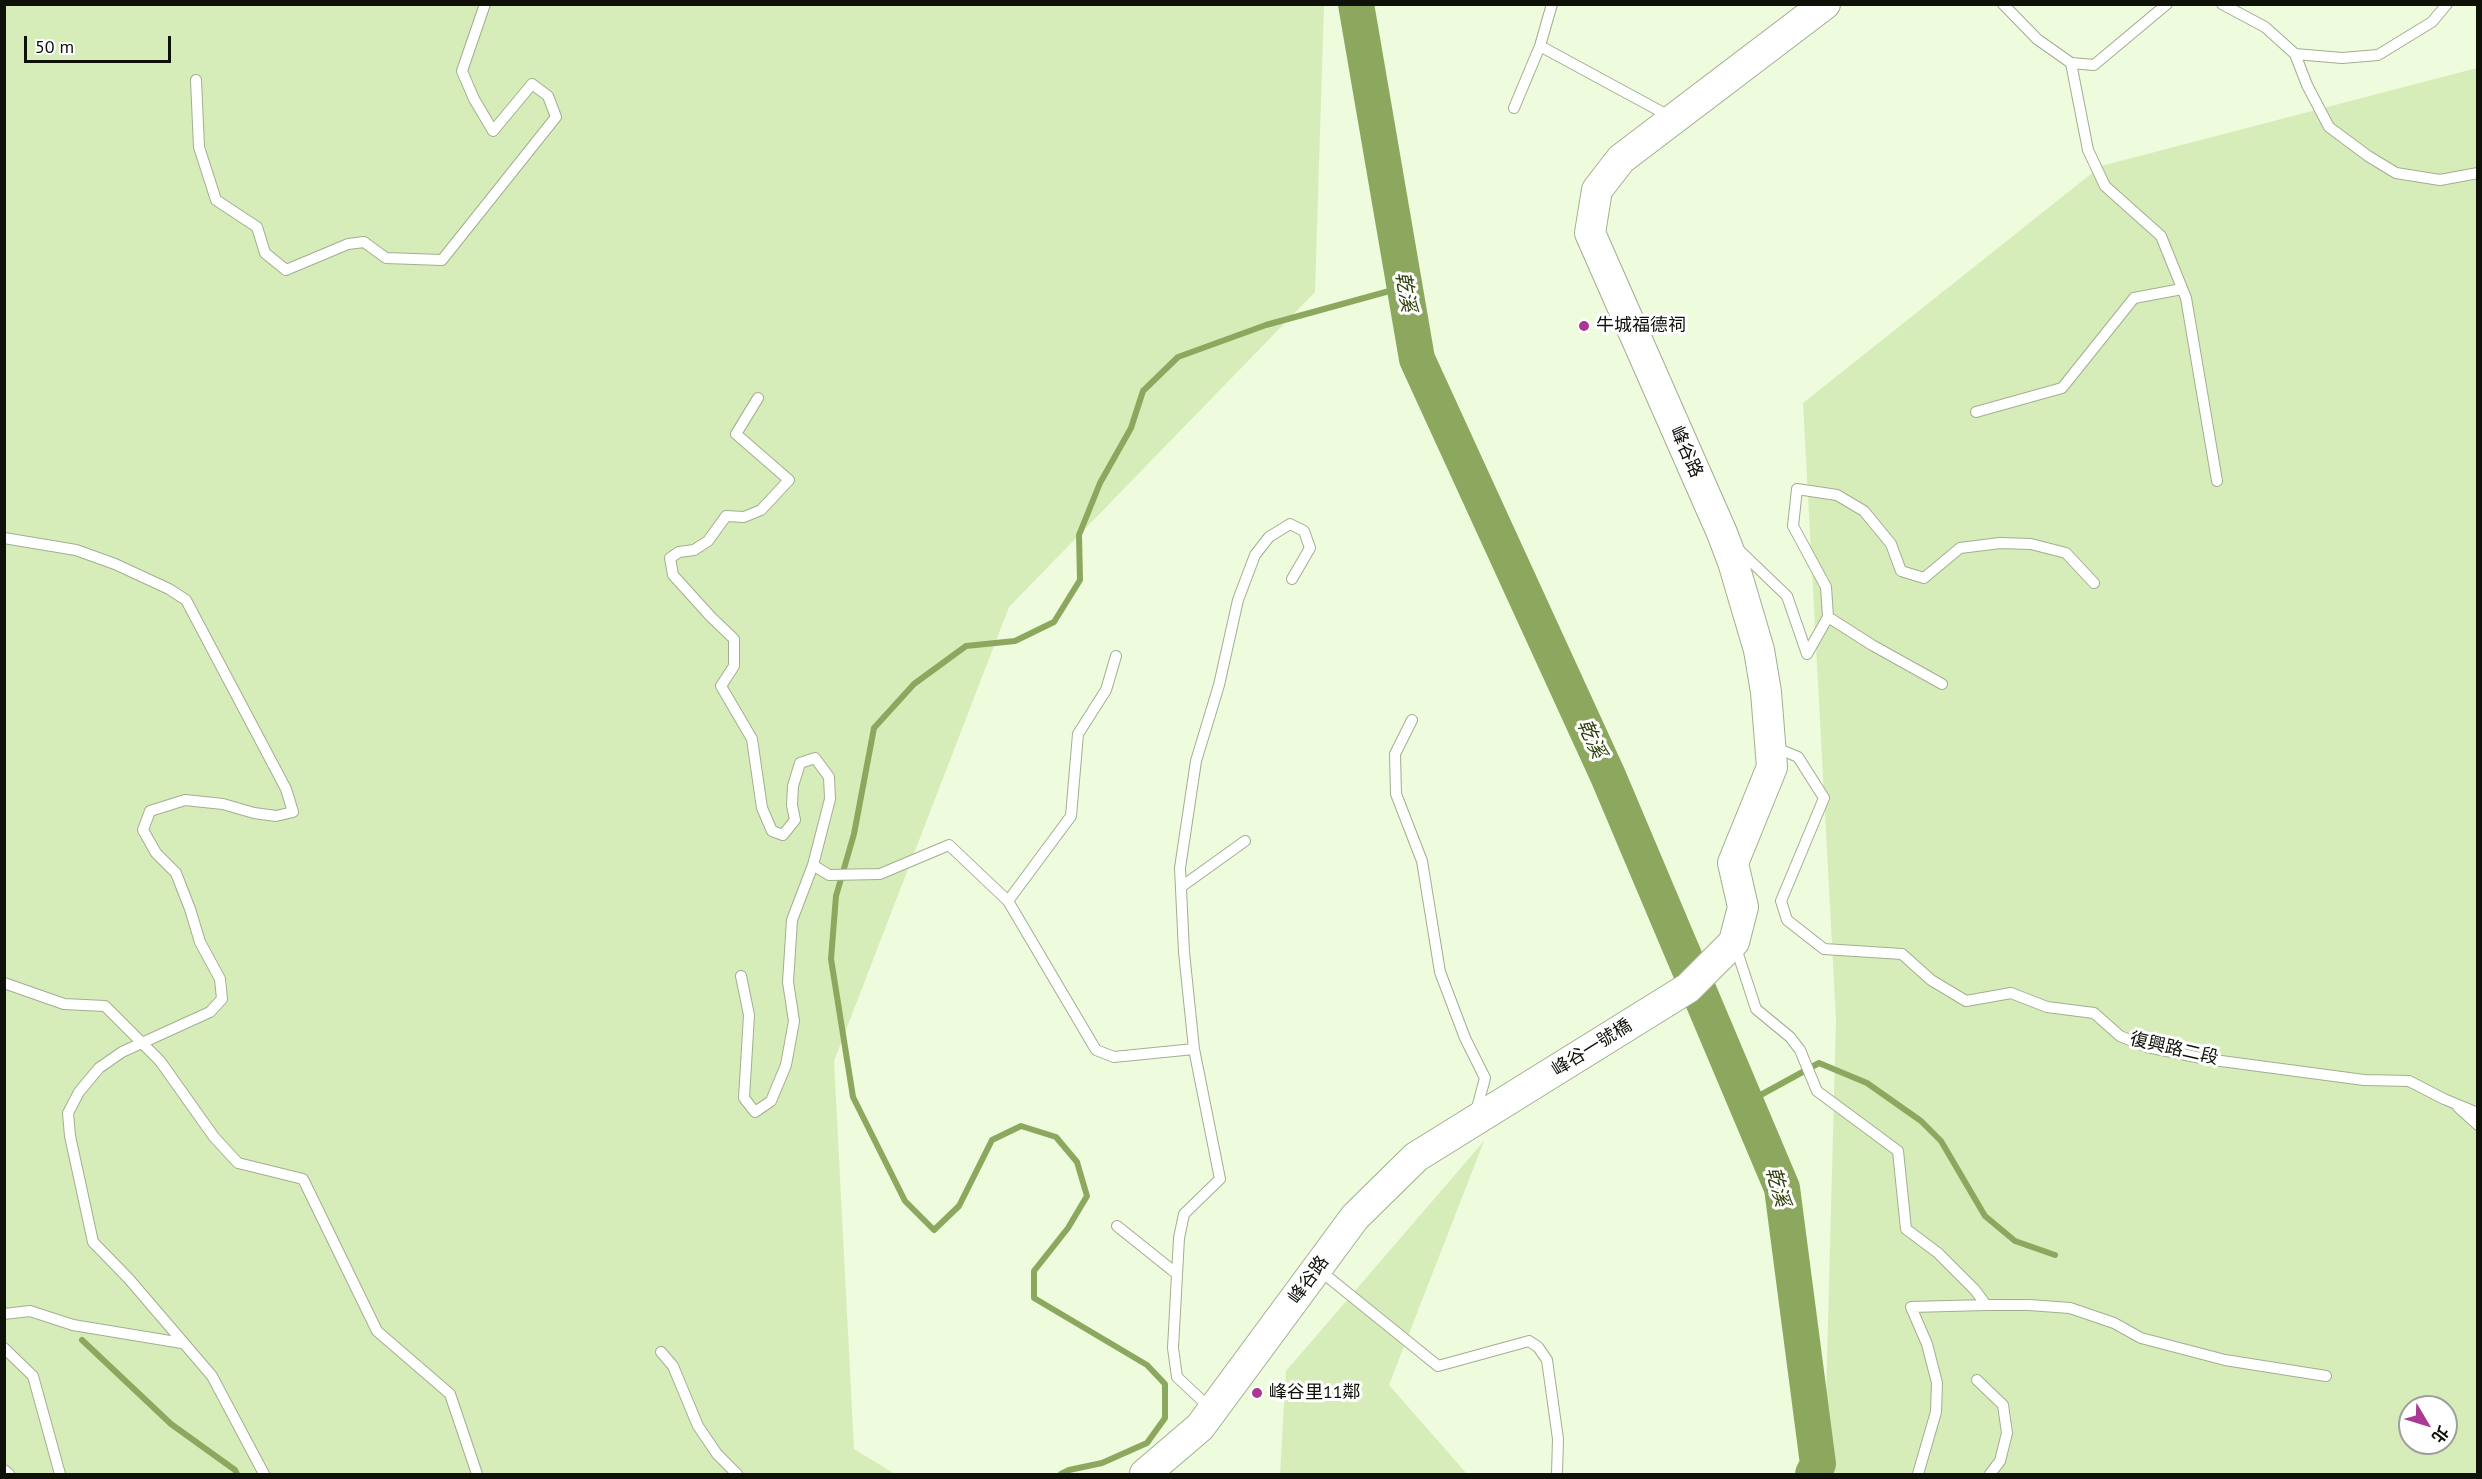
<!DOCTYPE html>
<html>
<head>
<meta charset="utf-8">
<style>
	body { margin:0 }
	#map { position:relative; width:2482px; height:1479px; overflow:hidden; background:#eefbdc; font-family:"PT Sans","Noto Sans TC",sans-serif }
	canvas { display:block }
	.frame { position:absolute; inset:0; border:6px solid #0d1107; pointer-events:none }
	.north { position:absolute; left:2398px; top:1395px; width:60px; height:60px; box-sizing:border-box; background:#fff; border:2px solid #9ea09c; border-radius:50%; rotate:128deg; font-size:16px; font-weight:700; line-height:24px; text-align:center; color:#0d1107 }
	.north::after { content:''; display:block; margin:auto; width:21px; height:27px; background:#ab3892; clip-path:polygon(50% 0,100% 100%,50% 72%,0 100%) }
	.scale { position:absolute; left:24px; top:36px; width:147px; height:27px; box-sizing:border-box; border:3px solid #0d1107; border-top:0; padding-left:8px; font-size:18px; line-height:21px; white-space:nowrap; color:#0d1107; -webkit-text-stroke:4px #fff; paint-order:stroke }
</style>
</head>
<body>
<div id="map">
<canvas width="2482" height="1479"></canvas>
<div class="frame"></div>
<div class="north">北</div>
<div class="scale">50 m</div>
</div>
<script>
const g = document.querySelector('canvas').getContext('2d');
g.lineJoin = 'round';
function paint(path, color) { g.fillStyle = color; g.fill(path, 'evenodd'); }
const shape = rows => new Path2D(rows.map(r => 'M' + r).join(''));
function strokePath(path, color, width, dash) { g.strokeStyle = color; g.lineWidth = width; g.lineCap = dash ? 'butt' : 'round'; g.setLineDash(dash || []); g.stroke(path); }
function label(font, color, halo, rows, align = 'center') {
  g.font = font + ' "PT Sans","Noto Sans TC",sans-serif'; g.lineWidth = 6; g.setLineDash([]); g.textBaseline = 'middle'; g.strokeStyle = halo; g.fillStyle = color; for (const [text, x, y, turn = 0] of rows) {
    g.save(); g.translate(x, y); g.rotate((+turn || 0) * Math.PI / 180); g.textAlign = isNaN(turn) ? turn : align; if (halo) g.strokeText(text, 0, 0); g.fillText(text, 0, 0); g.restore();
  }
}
paint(shape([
	[5,5,1324,5,1315,292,1009,607,834,1061,854,1449,895,1474,5,1474],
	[2477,68,2477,1474,1824,1474,1836,1019,1803,403,2101,166],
	[2410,1407,2446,1407,2446,1443,2410,1443],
	[1484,1141,1389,1385,1467,1474,1280,1474,1286,1371]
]), '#d7edb9');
strokePath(shape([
	[1746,1103,1819,1063,1867,1083,1921,1121,1941,1141,1985,1216,2015,1241,2055,1255],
	[82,1340,171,1424,235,1470,237,1474],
	[1061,1474,1069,1470,1102,1463,1147,1443,1165,1418,1165,1384,1147,1365,1034,1298,1034,1271,1068,1228,1087,1196,1077,1162,1056,1137,1021,1126,992,1140,959,1206,934,1230,905,1201,853,1097,831,959,836,896,854,834,874,728,914,684,966,646,1015,641,1054,622,1080,580,1079,535,1100,483,1131,428,1143,391,1178,357,1266,325,1404,287]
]), '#8ca85f', 6);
strokePath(shape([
	[1356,4,1417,359,1608,776,1782,1188,1818,1464,1813,1474]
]), '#8ca85f', 36);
const lane = shape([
	[1552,4,1540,46,1671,117],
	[2003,4,2037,39,2071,63,2094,65,2167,4],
	[2222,4,2265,27,2295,54,2307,85,2329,127,2368,156,2396,173,2440,180,2478,173],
	[2295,54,2342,58,2378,55,2432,22,2447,4],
	[2071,63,2088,150,2105,186,2161,236,2186,298,2217,481],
	[196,80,199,147,216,200,257,227,265,253,286,270,348,244,364,242,386,258,442,260,556,117,548,96,532,84,493,131,474,99,462,71,485,4],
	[1514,108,1540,46],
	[758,398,736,434,789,480,761,510,744,517,726,516,708,541,694,550,679,552,670,558,673,575,711,617,734,639,734,666,721,686,752,739,762,808,772,831,783,835,795,820,792,805,793,786,800,763,815,758,829,777,830,799,813,865,829,875,880,874,949,845,1008,901,1096,1050,1114,1057,1194,1049],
	[1976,412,2062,388,2134,298,2182,289],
	[4,538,76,550,115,564,169,589,186,600,286,789,293,812,276,816,254,813,223,804,185,800,150,811,143,830,156,853,176,873,190,909,200,942,220,979,222,999,210,1012,122,1052,99,1068,79,1092,68,1113,70,1136,93,1242,129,1279,212,1376,264,1474],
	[1738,549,1787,596,1807,654,1828,617,1826,587,1793,526,1797,489,1837,495,1864,511,1891,544,1901,571,1924,578,1960,548,2000,543,2031,544,2066,553,2094,583],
	[1828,617,1872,645,1942,684],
	[1412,720,1395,754,1396,794,1422,861,1440,972,1465,1038,1485,1078,1476,1112],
	[1774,747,1798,757,1824,798,1781,901,1787,920,1824,949,1902,954,1931,980,1966,1001,2011,993,2047,1007,2094,1013,2120,1036,2147,1047,2206,1059,2364,1080,2409,1081,2444,1099,2478,1113],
	[1181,887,1245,841],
	[1008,901,1071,816,1078,734,1106,690,1116,656],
	[1735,945,1756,1009,1790,1037,1800,1050,1817,1091,1898,1151,1906,1229,1938,1253,1975,1290,1986,1305,1911,1307,1927,1344,1937,1383,1936,1412,1918,1474],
	[741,976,749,1015,744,1098,755,1112,771,1101,786,1065,794,1021,788,982,792,920,813,865],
	[4,983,64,1004,105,1006,160,1061,214,1137,238,1163,303,1179,377,1331,450,1394,477,1474],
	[2458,1107,2478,1125],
	[1117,1226,1177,1274],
	[1318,1269,1438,1366,1529,1341,1538,1347,1547,1360,1558,1439,1557,1474],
	[1986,1305,2029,1305,2070,1308,2114,1323,2141,1338,2225,1360,2326,1376],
	[4,1314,30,1311,73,1325,182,1343],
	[4,1348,33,1376,60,1474],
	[661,1352,673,1366,698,1426,717,1454,737,1474],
	[1977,1380,2003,1405,2007,1433,2000,1461,1990,1474],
	[1210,1408,1177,1377,1173,1348,1179,1238,1184,1214,1220,1179,1194,1049,1184,952,1180,868,1196,761,1219,685,1238,600,1255,555,1269,537,1290,524,1304,531,1310,548,1292,579],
	[4,1470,9,1474]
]);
const secondary = shape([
	[1145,1474,1200,1427,1355,1217,1416,1157,1688,988,1734,942,1743,907,1733,863,1772,767,1766,692,1759,650,1733,562,1722,533,1590,233,1597,190,1621,159,1825,4]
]);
strokePath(lane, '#a2ae91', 12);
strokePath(secondary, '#a2ae91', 32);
strokePath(lane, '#fff', 10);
strokePath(secondary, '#fff', 30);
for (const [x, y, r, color] of [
	[1584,326,6,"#ab3892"],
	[1257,1393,6,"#ab3892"]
]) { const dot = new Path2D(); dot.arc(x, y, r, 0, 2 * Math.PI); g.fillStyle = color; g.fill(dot); strokePath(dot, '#fff', 2); }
label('18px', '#0d1107', '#fff', [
	["牛城福德祠",1596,326],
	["峰谷里11鄰",1269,1393]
], 'left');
label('18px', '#0d1107', '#fff', [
	["峰谷路",1686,452,66],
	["峰谷一號橋",1592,1048,-32],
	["復興路二段",2174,1049,13],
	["峰谷路",1309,1280,-54]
]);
label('italic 20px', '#30420c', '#fff', [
	["乾溪",1405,292,80],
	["乾溪",1591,739,65],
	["乾溪",1777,1187,74]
]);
</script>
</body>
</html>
